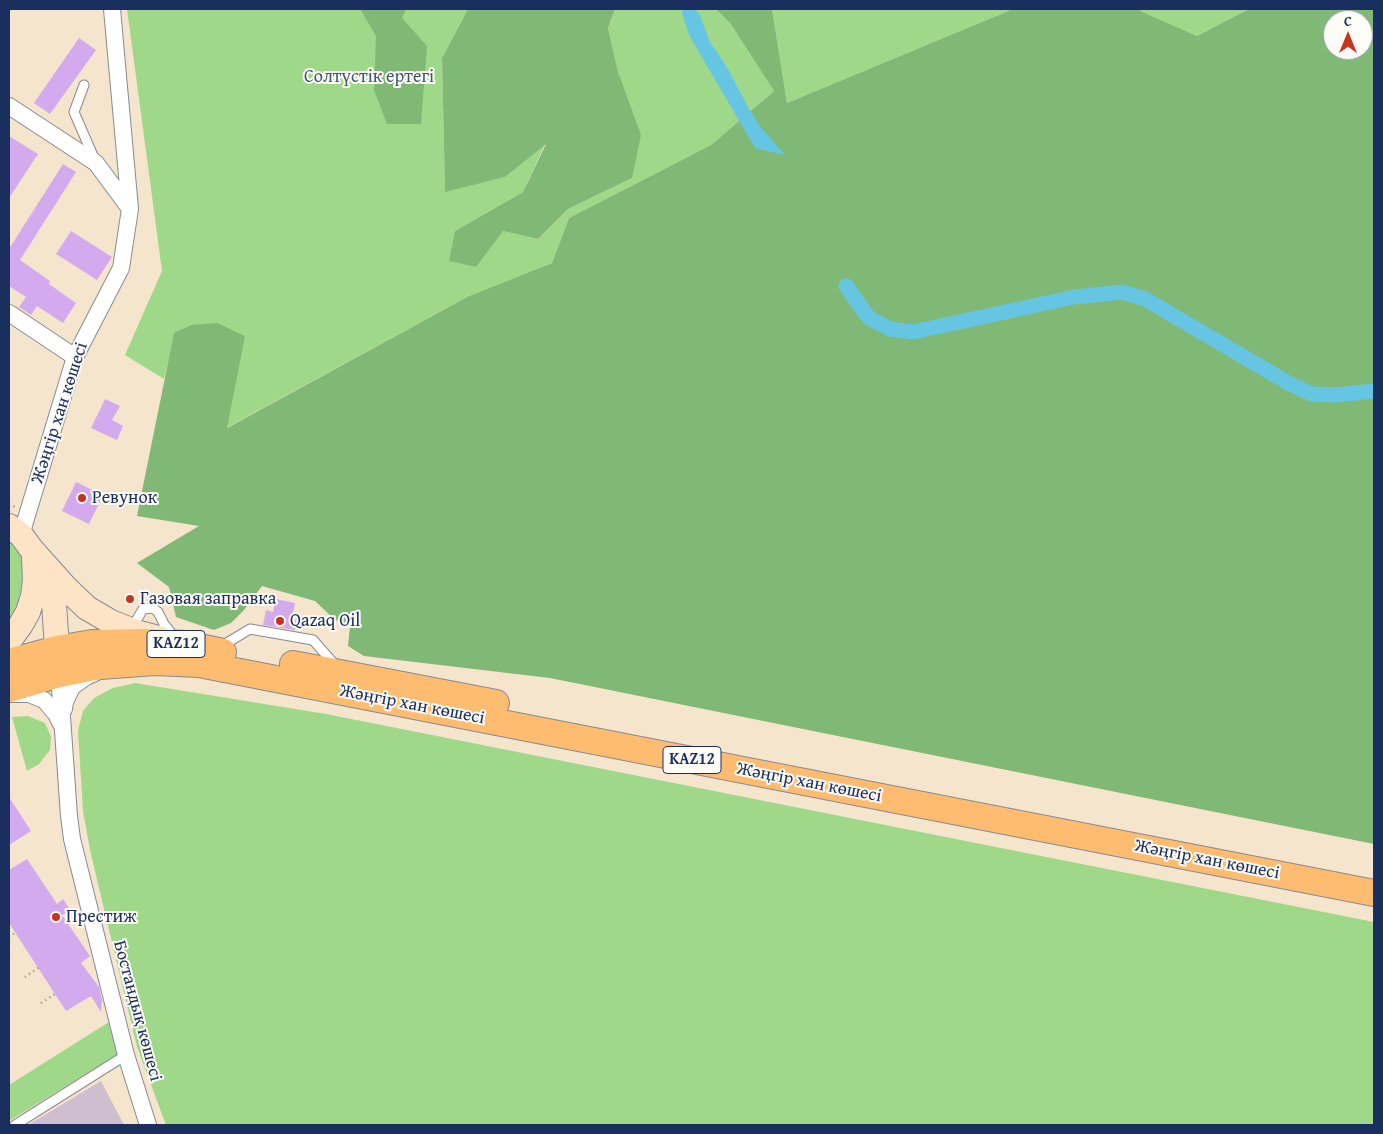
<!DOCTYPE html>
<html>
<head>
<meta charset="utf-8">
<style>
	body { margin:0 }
	#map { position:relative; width:1383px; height:1134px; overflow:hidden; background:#f4e5cc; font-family:"Gentium Book Plus",serif }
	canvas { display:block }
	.frame { position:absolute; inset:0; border:10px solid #1b2f5e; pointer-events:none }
	.north { position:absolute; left:1323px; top:10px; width:50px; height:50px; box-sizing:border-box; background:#fdfcf7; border:1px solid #a3aaba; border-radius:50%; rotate:0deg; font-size:14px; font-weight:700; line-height:20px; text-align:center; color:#1b2f5e }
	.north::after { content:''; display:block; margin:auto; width:18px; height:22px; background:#c8321e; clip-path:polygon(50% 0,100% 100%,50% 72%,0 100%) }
</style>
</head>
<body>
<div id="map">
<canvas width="1383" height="1134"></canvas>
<div class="frame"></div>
<div class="north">С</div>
</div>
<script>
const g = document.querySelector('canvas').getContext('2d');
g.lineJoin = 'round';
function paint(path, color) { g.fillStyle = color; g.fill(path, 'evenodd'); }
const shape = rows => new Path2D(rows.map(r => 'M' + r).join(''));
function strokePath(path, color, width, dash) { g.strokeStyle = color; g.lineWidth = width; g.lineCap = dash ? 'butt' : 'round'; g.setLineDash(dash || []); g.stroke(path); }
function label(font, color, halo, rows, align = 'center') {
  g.font = font + ' "Gentium Book Plus",serif'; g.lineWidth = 4; g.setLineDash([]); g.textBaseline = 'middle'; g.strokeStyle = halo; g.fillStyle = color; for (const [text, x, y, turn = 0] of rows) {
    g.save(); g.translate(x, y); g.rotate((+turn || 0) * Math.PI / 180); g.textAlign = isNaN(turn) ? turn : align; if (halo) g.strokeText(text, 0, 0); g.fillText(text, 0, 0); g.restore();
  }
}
paint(shape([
	[101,1081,124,1125,28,1125]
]), '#cebed0');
paint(shape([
	[127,9,468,9,442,58,445,191,505,177,546,142,523,192,455,231,503,231,538,239,568,209,632,178,618,72,608,28,615,9,716,9,730,23,774,91,711,145,569,218,552,263,469,296,226,428,191,325,175,333,164,379,125,355,162,271],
	[772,9,1013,9,787,103],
	[1143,9,1249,9,1197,36,1139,11],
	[9,536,25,560,25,576,21,601,9,621],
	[135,683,326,714,1374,922,1374,1125,166,1125,137,1047,90,850,83,811,78,731,83,711,94,698,113,688],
	[28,716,45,723,51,737,50,750,39,764,27,771,12,717],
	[109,1022,118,1054,9,1121,9,1085]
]), '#a0d88a');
paint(shape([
	[360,9,406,9,402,18,427,46,421,124,387,124,374,90,376,36],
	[468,9,615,9,608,28,618,72,641,135,632,178,568,209,538,239,503,231,476,267,449,261,455,231,523,192,546,144,505,177,445,192,442,58],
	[716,9,772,9,787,103,1013,9,1143,9,1140,11,1197,36,1249,9,1374,9,1374,844,550,678,364,656,348,646,350,626,334,619,315,601,262,586,244,610,231,623,214,630,176,617,169,587,137,563,199,526,137,516,174,333,191,325,217,323,245,336,227,428,469,296,552,263,569,218,711,145,774,91,730,23],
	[1333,20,1363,20,1363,50,1333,50]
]), '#80b876');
paint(shape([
	[683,9,693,9,699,13,710,42,728,69,749,109,759,125,785,155,755,148,689,35,682,13]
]), '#65c5e3');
strokePath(shape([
	[846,286,869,318,890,329,913,332,1074,297,1122,292,1145,299,1290,384,1312,394,1336,395,1374,391]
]), '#65c5e3', 15);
paint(shape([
	[79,38,96,50,50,114,34,103],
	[9,136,38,154,9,198],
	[63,164,76,172,20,260,50,281,49,284,76,303,63,323,37,306,31,315,19,307,26,297,9,286,9,249],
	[71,231,112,257,97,280,56,254],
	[105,399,120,406,112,420,123,426,117,440,91,428],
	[76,482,103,495,89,524,62,511],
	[276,599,295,603,292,620,297,621,295,630,263,625,266,610,273,612],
	[9,797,31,831,9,845],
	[27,859,57,904,63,899,70,910,62,915,90,956,81,963,99,987,102,1000,101,1012,91,996,66,1011,9,923,9,870]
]), '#d4aaee');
const service = shape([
	[84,85,74,112,94,158],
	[130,626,136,621,143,609,153,608,158,612,164,624,175,638],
	[220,647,250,629,313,640,335,665],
	[15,1125,126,1055]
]);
const minor = shape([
	[9,106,96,163,130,209],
	[9,313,75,357],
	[21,535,75,357,121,268,130,209,112,9],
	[59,674,69,816,72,839,126,1055,148,1125],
	[12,694,29,694,44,700,56,714,61,724],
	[64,709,65,702,72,687,86,677,95,673]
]);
const secondary = shape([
	[9,526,21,535,32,550,45,573,54,603,57,649],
	[32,550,66,588,87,608,111,622,136,632,159,638],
	[9,641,20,626,28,612,33,596,35,580,34,559]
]);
const primary = shape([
	[9,662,57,649,92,643,143,642,186,644,223,652],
	[293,664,496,703],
	[9,689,59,674,100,666,155,662,199,664,1374,893]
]);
strokePath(service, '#888a95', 11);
strokePath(minor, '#888a95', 18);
strokePath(secondary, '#888a95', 26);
strokePath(primary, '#888a95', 28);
strokePath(shape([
	[9,504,15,507],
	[9,937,15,933],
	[9,953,11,952],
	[25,977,38,968],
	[41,1003,55,994]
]), '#888a95', 2.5, [1, 4]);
strokePath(service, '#fff', 9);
strokePath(minor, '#fff', 16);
strokePath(secondary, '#fee4c6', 24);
strokePath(primary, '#fdbc70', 26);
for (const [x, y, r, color] of [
	[82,498,5,"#c8321e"],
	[130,599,5,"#c8321e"],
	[280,621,5,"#c8321e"],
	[56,917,5,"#c8321e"]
]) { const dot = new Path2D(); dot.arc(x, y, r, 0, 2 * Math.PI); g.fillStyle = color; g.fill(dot); strokePath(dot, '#fdfcf7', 2); }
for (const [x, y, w] of [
	[176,644,58],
	[692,760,58]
]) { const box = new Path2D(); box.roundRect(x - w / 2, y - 13.5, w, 27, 4); g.fillStyle = '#fdfcf7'; g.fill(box); strokePath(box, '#1b2f5e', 1); }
label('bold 16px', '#1b2f5e', null, [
	["KAZ12",176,644],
	["KAZ12",692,760]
]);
label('18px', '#3c5969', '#fdfcf7', [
	["Солтүстік ертегі",369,77]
]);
label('18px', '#1b2f5e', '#fdfcf7', [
	["Жәңгір хан көшесі",60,413,-72],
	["Жәңгір хан көшесі",412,705,11],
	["Жәңгір хан көшесі",809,783,11],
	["Жәңгір хан көшесі",1207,860,11],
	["Бостандық көшесі",137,1011,75]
]);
label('18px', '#1b2f5e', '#fdfcf7', [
	["Ревунок",92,498],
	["Газовая заправка",140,599],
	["Qazaq Oil",290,621],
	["Престиж",66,917]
], 'left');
</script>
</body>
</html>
